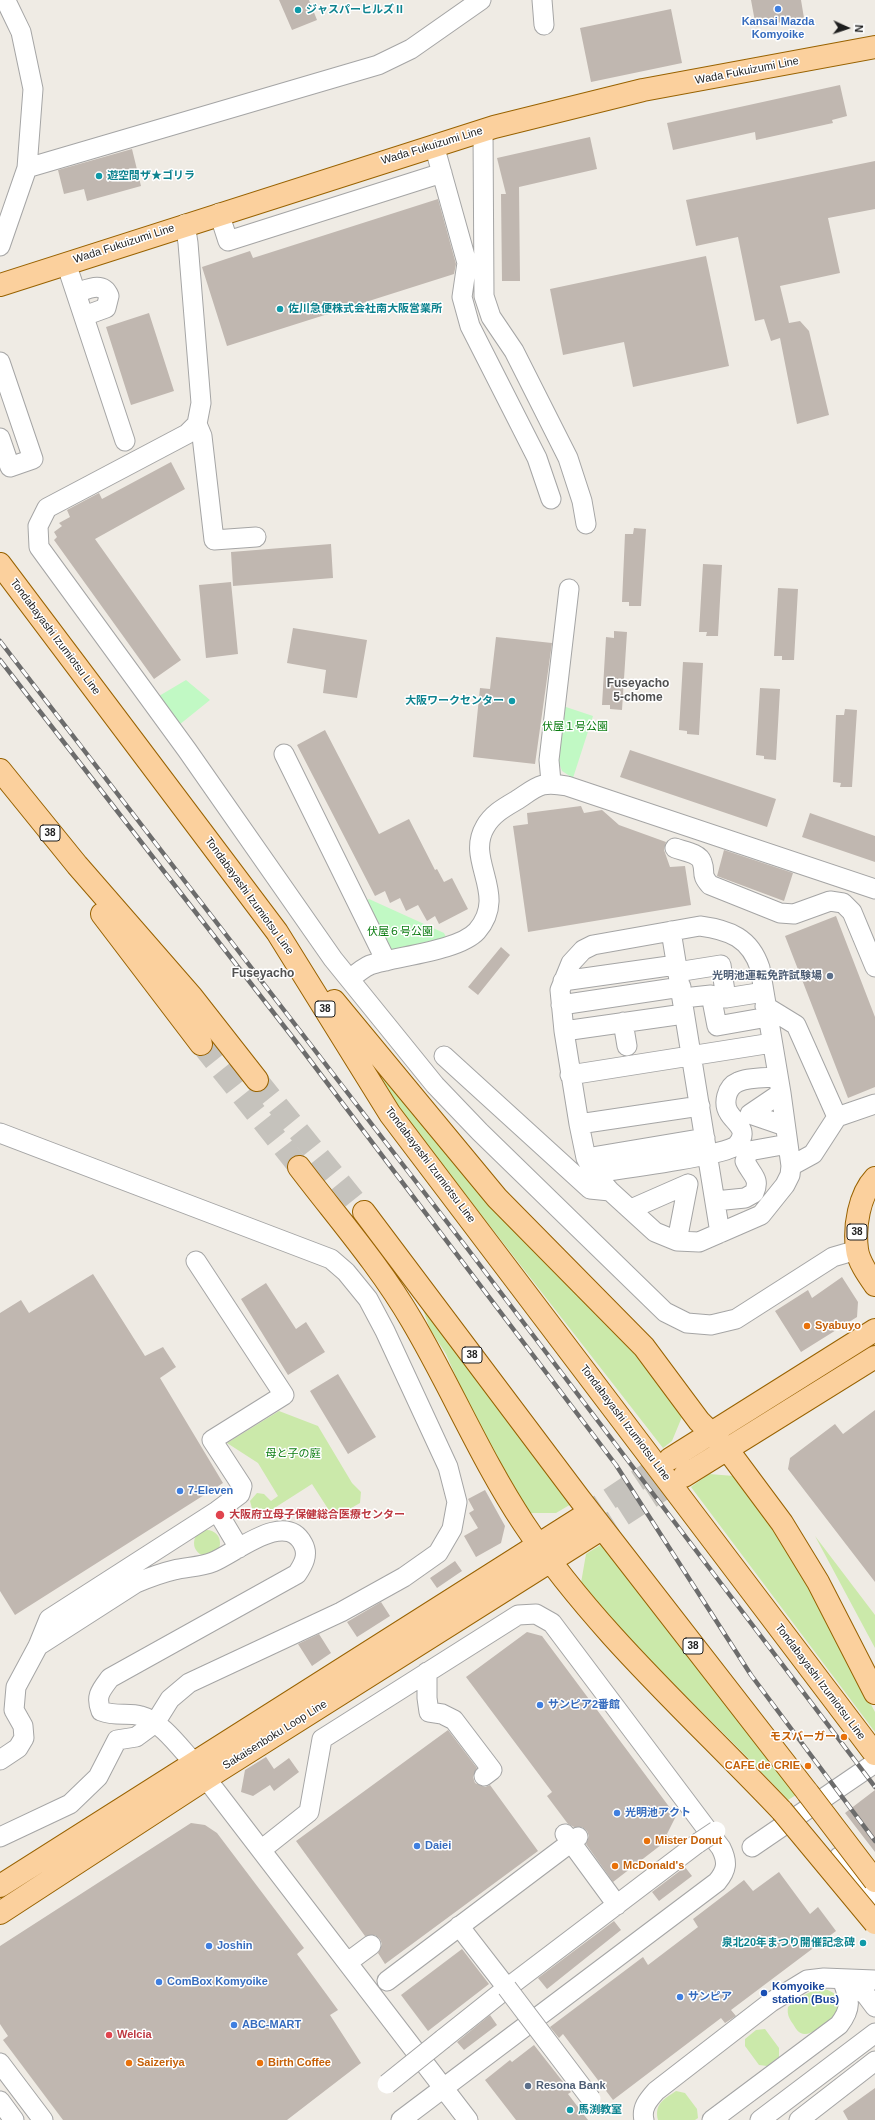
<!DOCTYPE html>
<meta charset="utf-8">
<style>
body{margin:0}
#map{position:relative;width:875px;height:2120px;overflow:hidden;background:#efebe4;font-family:Helvetica,sans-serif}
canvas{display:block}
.north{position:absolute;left:827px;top:8px;width:40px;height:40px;-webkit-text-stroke:3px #fff;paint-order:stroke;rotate:93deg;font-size:11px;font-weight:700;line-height:16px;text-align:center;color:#1e1e1e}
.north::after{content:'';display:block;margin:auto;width:14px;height:18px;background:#1e1e1e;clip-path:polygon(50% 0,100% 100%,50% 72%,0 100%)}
</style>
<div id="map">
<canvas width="875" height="2120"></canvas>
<div class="north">N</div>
</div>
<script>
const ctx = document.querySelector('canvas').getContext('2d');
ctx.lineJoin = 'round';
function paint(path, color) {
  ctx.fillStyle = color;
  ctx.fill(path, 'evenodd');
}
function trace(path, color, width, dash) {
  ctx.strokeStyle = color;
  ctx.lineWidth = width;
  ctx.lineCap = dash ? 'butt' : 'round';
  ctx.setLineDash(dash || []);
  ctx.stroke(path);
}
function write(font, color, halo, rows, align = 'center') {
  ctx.font = font + ' Helvetica,"Noto Sans JP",sans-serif';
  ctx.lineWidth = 3;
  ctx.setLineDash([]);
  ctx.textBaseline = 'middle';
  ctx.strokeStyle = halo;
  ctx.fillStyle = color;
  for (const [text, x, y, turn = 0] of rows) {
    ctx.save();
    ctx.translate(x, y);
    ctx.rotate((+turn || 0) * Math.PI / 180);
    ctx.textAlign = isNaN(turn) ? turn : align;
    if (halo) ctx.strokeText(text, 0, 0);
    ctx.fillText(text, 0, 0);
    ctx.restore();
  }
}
paint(new Path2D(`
 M384,1066L646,1357L684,1412L672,1441L663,1448L416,1131L377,1078Z
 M425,1302L573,1503L556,1513H529L475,1420L446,1354L430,1329L422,1307Z
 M279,1411L318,1426L352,1483L361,1492L360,1503L334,1518L312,1484L265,1514H258L253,1512L250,1501L257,1493L264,1494L271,1501L278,1496L258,1463L227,1443Z
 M709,1474L734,1476L774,1529L809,1588L875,1712V1732L691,1487Z
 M194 1543a13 13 0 1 1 26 0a13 13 0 1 1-26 0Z
 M815,1536L875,1615V1648Z
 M602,1544L796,1795L788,1800C720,1726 645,1661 581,1583L586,1554Z
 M825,1989C862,2001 816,2036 804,2034C798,2033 796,2029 793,2024C789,2018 787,2015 788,2007C800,1997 809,1990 825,1989Z
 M765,2029L779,2048V2057L767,2066L759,2065L745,2046V2039L756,2030Z
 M676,2091L685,2093L697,2109L698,2118L695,2120H658C654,2104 664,2099 676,2091Z`), '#cbe9aa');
paint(new Path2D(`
 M186,680L210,700L179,725L159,696Z
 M563,706L593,716L573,778L562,771L559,763Z
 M369,899L444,933L447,939L395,951L387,946L364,902Z`), '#c1f9c4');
paint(new Path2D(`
 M279,0H309L317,20L292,30Z
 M751,0H801L804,18L756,27Z
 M671,9L682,63L591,82L580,28Z
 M840,85L847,116L832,120L833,123L756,140L755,132L673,150L667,123Z
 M590,137L597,169L519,187L520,281H502L501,194H506L497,158Z
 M132,149L141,186L87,201L84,189L64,194L58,170Z
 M875,161V209L828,218L840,273L780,286L789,323L800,321L809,331L829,415L797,424L780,338L771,341L764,319L755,321L738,237L696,246L686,200Z
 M438,199L456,264L454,274L227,346L202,267L250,251L253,258Z
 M706,256L729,366L633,387L624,342L563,355L550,289Z
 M149,313L174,391L131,405L106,327Z
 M171,462L185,489L95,539L181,660L154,679L54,540L57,537L54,532L62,526L59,523L70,517L67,510L99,493L102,499Z
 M634,528L646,529L641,606H629V602H622L625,534H633Z
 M331,544L333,578L233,586L231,552Z
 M703,564L722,565L718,636H706L707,632H699Z
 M231,582L238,654L206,658L199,585Z
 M778,588L798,589L794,660H782V656H774Z
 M293,628L367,640L357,698L323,693L326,670L287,663Z
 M614,631L627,632L622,710L610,709V705H602L606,637L614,638Z
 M496,637L552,643L535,764L473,757L480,688L490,689Z
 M683,662L703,663L699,735L687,734V731L679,730Z
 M760,688L780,689L776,760L764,759V756L756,755Z
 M845,709L857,710L852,787H840L841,783L833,782L836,715H844Z
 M325,730L379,834L409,819L435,870L437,869L444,882L452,878L468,909L439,924L435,916L427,921L418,905L406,911L400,898L390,903L385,891L375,896L297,745Z
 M630,750L776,799L767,827L620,777Z
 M581,806L584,813L602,810L619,825L666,842L664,850L670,867L685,866L691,905L528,932L513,826L528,824L527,813Z
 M810,813L875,836V862L802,837Z
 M724,850L793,873L784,901L717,876Z
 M836,916L875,1017V1087L848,1098L785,936Z
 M501,947L510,955L478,995L468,987Z
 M93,1274L145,1356L163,1347L176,1367L160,1378L223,1483L15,1615L0,1591V1313L21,1300L29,1313Z
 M842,1277L858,1302L857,1317L801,1352L775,1311L808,1290L812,1298Z
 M266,1283L296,1329L306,1322L325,1352L288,1375L241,1299Z
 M338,1374L376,1437L348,1454L310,1391Z
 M875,1410V1582L788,1469L790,1458L835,1424L843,1434Z
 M485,1490L505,1526L501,1543L476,1557L464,1536L478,1528L469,1513L474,1510L468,1499Z
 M455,1561L462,1571L437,1588L430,1578Z
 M381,1602L390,1616L357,1637L347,1622Z
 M527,1632L542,1636L676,1816L667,1834L670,1838L613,1882L586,1844L589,1836L587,1831L582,1827H574L568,1824L547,1796L552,1792L466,1677Z
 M319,1634L331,1653L312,1666L298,1644Z
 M448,1730L477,1768L473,1777L475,1783L485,1787L490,1785L538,1851L385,1964L378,1953L382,1944L380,1939L375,1935L365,1936L296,1841Z
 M266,1757L274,1769L289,1758L299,1772L274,1791L270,1785L253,1796L241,1792L245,1770Z
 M875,1790V1852L845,1813Z
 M191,1823L205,1825L217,1833L304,1948L297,1954L338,2010L330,2015L361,2063L287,2120H63L3,2040L8,2036L0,2024V1946Z
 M685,1867L692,1876L659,1901L652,1892Z
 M779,1872L810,1914L818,1907L836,1931L731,2010L736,2016L725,2023L721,2018L613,2100L563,2034L559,2038L550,2027L643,1957L648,1965L698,1927L693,1919L744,1880L753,1891Z
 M614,1921L621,1930L547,1989L538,1978Z
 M462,1949L489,1984L428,2031L401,1995Z
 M490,2015L497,2025L464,2050L457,2042Z
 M534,2045L571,2092L568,2094L588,2120H516L485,2080L510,2060L512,2062Z
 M875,2088V2120H848L843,2111Z`), '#c0b7b0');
trace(new Path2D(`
 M201,1044L299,1167
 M257,1080L364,1212
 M582,1517L670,1459
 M595,1533L684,1476`), '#c5c2bc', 22, [22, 11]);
const minor = new Path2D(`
 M542,0L544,25
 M483,130L484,296L491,317L514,351L568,458L582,501L586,524
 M434,145L467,263L462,297L470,326L537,458L551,499
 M27,168L378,65L411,49L481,0
 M219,213L228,241L442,173
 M185,224L188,243L201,403L197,424L187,434L47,508L38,526L39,547L187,750L333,959L435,1085L480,1132L665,1312L687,1323L711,1325L736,1319L833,1257L857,1250
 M0,246L27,168L33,89L21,32L7,3
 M66,263L125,441
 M76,293C88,289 103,281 109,296L106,308L84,316
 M0,362L33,459L10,467L0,438
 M197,424L202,436L214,540L256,537
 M284,754L386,961
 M551,782L549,760L569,589
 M675,848C683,851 699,853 702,862C706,873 700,874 710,885L780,913L794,914L830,901L843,903L852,912L875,967
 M700,926C730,930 750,938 760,968L781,1093L791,1166L790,1175L785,1185L761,1215L699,1242L677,1241L655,1232L610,1191L594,1173L586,1158L579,1124L564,1031L560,990L571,963L583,950L593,945Z
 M671,931L720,1233
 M677,972L721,965L726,998L764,992
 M350,979C356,974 363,968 370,965C397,956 459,951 477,931C509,894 465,861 485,827C492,814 505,807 517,800C538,786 541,781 567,786L875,889
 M563,981L676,965
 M683,998L711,995L717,1026L768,1017
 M561,1005L681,987
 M765,1006L796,1025L837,1117
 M623,1022L627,1046
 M564,1031L684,1014
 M444,1056L590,1189L610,1191
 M570,1075L772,1043
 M750,1114L785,1126
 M750,1114L781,1093
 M579,1124L700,1106
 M0,1133L331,1259L346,1272L368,1299L385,1331L448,1467L457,1502L452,1529L438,1553L404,1577L341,1612L189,1683L170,1699L155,1723L136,1737L117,1740L98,1777L70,1804L0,1837
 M586,1158L705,1138
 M791,1166L813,1154L837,1117L875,1104
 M594,1173C615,1170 729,1155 737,1145C750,1130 735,1123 729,1113C723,1104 726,1087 738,1082C748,1077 766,1078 777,1077
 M715,1201L745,1198L754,1193C761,1178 751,1175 745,1161L749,1151L788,1144
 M631,1209L688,1184
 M677,1241L688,1184
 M196,1261L284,1395L212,1440L242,1486L240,1494L217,1511
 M38,1646L136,1583C148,1578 161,1573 174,1570C186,1567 201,1567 213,1562C237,1552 285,1510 303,1544C309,1555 303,1565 297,1574L110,1678C101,1690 95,1696 101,1711C117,1717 128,1712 141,1716C161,1721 181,1749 195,1764L468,2120
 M427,1672V1698L429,1712L442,1714L454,1720L492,1770L484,1776
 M0,1760L18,1748L24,1738L23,1726L14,1710L16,1687L38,1646L49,1619L217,1511L239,1548
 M565,1834L617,1905
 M752,1847L875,1763
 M261,1850L309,1812L322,1739L518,1615L536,1614L552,1623L721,1848C728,1862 727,1870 717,1882L401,2120
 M839,1857L875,1901
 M459,1926L507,1988
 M348,1962L371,1945
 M843,1979L866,1995L875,2007
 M387,1981L578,1837
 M443,2039L507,1988L698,1843
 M0,2063L43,2120
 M0,2101L14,2120
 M644,2120C641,2108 648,2100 656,2091L771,2002L807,1980L824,1978L875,1980
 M712,2120L839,2025C853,2007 849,1999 842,1979
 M760,2120L875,2033
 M799,2120L875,2061`);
const major = new Path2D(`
 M0,285L494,127L643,90L875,47
 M0,564L277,932L390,1114L875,1754
 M0,770L77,865L192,997L257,1080
 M102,914L201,1044
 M334,1001L497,1198L644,1347L699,1421L727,1449L782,1523L818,1582L875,1693
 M299,1167C337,1217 380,1266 412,1321C451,1387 481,1459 524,1524C596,1632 693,1717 782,1811
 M875,1178C859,1195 854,1227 857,1249C858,1261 868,1275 875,1285
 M364,1212L579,1498L808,1793
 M670,1459L875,1330
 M684,1476L875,1357
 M0,1886L582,1517
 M0,1913L207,1778L595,1533`);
trace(minor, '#a5a5a5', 21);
trace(major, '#986200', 24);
trace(minor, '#fff', 19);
trace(major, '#fbd09d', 22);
const rail = new Path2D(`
 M0,641L467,1248L875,1787
 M0,660L297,1043L616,1465L751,1675L875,1841`);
trace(rail, '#6c6c6c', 4.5);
trace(rail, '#fff', 3, [9]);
const minorBridge = new Path2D(`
 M698,1843L716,1831
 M507,1988L591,2099
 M387,2084L443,2039`);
const majorBridge = new Path2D(`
 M808,1793L875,1881
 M782,1811L875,1923`);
trace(minorBridge, '#a5a5a5', 21, []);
trace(majorBridge, '#986200', 24, []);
trace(minorBridge, '#fff', 19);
trace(majorBridge, '#fbd09d', 22);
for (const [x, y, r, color] of [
 [778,9,4,"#3f7fe0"],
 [298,10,4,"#0f9aa8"],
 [99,176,4,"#0f9aa8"],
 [280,309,4,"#0f9aa8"],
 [512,701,4,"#0f9aa8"],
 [830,976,4,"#5c6f8a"],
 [807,1326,4,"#e8710a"],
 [180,1491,4,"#3f7fe0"],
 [220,1515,5,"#e0444e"],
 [540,1705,4,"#3f7fe0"],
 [844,1737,4,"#e8710a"],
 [808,1766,4,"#e8710a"],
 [617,1813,4,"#3f7fe0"],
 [647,1841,4,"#e8710a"],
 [417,1846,4,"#3f7fe0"],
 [615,1866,4,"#e8710a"],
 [863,1943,4,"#0f9aa8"],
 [209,1946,4,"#3f7fe0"],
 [159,1982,4,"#3f7fe0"],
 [764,1993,4,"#1a4fb4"],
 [680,1997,4,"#3f7fe0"],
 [234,2025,4,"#3f7fe0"],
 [109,2035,4,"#e0444e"],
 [129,2063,4,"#e8710a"],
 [260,2063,4,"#e8710a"],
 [528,2086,4,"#5c6f8a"],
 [570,2110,4,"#0f9aa8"]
]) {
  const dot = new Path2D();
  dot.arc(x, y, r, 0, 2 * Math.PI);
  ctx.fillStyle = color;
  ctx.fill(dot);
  trace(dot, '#fff', 1.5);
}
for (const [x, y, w] of [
 [50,833,20],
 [325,1009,20],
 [857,1232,20],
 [472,1355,20],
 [693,1646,20]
]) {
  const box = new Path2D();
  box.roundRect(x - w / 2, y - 8, w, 16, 3);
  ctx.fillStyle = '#fff';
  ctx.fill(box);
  trace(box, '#1e1e1e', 1);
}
write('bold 10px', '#1e1e1e', null, [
 ["38",50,833],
 ["38",325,1009],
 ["38",857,1232],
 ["38",472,1355],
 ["38",693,1646]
]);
write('bold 11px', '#0d838f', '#fff', [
 ["ジャスパーヒルズⅡ",306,10],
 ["遊空間ザ★ゴリラ",107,176],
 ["佐川急便株式会社南大阪営業所",288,309],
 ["大阪ワークセンター",504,701,"right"],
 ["泉北20年まつり開催記念碑",855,1943,"right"],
 ["馬渕教室",578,2110]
], 'left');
write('bold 11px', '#366cbe', '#fff', [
 ["Kansai Mazda",778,22,"center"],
 ["Komyoike",778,35,"center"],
 ["7-Eleven",188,1491],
 ["サンピア2番館",548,1705],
 ["光明池アクト",625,1813],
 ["Daiei",425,1846],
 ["Joshin",217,1946],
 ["ComBox Komyoike",167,1982],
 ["サンピア",688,1997],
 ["ABC-MART",242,2025]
], 'left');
write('11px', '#1e1e1e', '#fff', [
 ["Wada Fukuizumi Line",747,71,-11],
 ["Wada Fukuizumi Line",432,146,-17],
 ["Wada Fukuizumi Line",124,244,-18],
 ["Tondabayashi Izumiotsu Line",55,637,53],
 ["Tondabayashi Izumiotsu Line",249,896,54],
 ["Tondabayashi Izumiotsu Line",430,1165,53],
 ["Tondabayashi Izumiotsu Line",625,1423,53],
 ["Tondabayashi Izumiotsu Line",820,1682,53],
 ["Sakaisenboku Loop Line",275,1735,-32]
]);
write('11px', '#0c7d12', '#fff', [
 ["伏屋１号公園",575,727],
 ["伏屋６号公園",400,932],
 ["母と子の庭",293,1454]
]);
write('bold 11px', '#4e5e75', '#fff', [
 ["光明池運転免許試験場",822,976],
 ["Resona Bank",536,2086,"left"]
], 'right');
write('bold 11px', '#c56008', '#fff', [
 ["Syabuyo",815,1326],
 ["モスバーガー",836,1737,"right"],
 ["CAFE de CRIE",800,1766,"right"],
 ["Mister Donut",655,1841],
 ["McDonald's",623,1866],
 ["Saizeriya",137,2063],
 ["Birth Coffee",268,2063]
], 'left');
write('bold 11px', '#be3a42', '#fff', [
 ["大阪府立母子保健総合医療センター",229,1515],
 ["Welcia",117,2035]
], 'left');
write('bold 11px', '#164399', '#fff', [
 ["Komyoike",772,1987],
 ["station (Bus)",772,2000]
], 'left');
write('bold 12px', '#515151', '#fff', [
 ["Fuseyacho",638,684],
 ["5-chome",638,698],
 ["Fuseyacho",263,974]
]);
</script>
